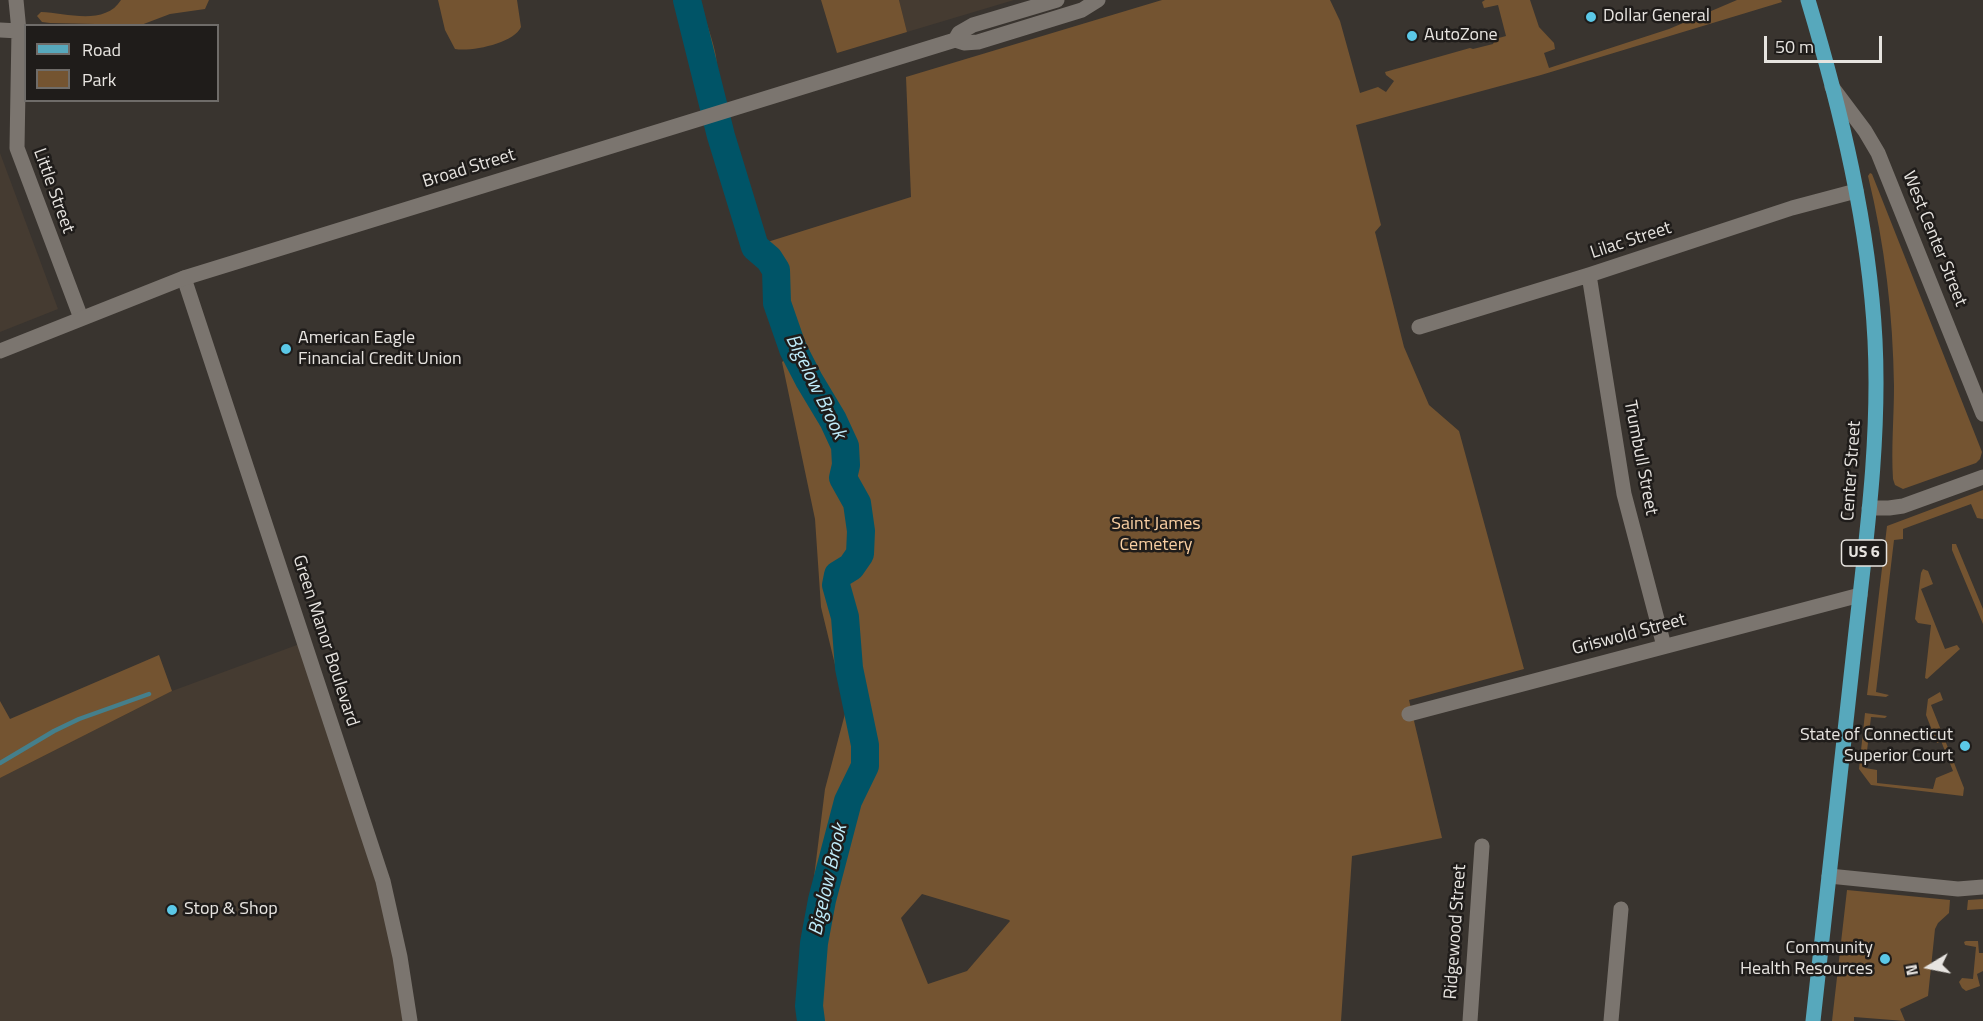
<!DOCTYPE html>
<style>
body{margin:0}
#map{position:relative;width:1983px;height:1021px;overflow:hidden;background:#39342f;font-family:"Titillium Web",sans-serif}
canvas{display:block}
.legend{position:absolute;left:24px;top:24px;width:195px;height:78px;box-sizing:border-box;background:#1f1c1a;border:2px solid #6f6c69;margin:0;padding:8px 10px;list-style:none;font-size:18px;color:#e7e4e0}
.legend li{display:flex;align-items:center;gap:12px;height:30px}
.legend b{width:30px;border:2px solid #6f6c69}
.north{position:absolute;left:1899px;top:937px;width:60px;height:60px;-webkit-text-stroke:4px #1f1c1a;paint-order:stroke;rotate:260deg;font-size:16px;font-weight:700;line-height:24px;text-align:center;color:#e7e4e0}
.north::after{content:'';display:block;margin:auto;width:21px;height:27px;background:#e7e4e0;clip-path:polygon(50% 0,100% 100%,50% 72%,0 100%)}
.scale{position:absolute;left:1764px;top:36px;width:118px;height:27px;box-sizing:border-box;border:3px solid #e7e4e0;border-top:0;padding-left:8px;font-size:18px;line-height:21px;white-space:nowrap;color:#e7e4e0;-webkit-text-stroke:4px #1f1c1a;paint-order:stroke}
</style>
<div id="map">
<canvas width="1983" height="1021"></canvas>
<ul class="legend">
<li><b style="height:8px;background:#57a8bc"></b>Road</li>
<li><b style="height:16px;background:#745431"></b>Park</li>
</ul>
<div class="north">N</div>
<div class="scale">50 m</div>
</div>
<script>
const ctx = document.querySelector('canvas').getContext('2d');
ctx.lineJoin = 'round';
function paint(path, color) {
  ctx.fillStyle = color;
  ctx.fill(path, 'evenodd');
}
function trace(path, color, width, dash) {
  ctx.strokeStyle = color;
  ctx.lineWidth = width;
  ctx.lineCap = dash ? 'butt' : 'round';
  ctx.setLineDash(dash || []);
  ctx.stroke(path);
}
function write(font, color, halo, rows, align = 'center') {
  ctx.font = font + ' "Titillium Web",sans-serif';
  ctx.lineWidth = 5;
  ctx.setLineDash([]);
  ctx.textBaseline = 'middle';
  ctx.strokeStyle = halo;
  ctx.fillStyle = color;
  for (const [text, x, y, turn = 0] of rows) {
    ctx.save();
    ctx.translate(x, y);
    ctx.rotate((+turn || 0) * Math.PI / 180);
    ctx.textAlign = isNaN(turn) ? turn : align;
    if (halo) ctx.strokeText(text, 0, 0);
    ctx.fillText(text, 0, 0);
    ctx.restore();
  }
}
paint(new Path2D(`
 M899,0H1014L907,32Z
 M0,153L58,309L0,332Z
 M305,642L383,881L410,1021H0V778L172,691Z`), '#453b31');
paint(new Path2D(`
 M121,0H209L205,9L170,14L141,25L50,23L42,22L37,16L41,12C66,13 105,26 121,0Z
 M438,0H517L521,27C514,43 472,52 455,49L445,30Z
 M674,0H699C702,11 720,57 716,66C714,70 705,75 701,78L694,77L691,72L689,58Z
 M821,0H899L907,32L837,53Z
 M1162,0H1330L1340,21L1360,93L1378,87L1386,92L1394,81L1386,75L1385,72L1470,48L1473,49L1493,44L1495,39L1506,36L1498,5L1484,8L1482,2L1485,0H1530L1539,27L1554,43L1555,49L1544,53L1549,68L1669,29L1737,0H1781L1782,2L1541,75L1356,125L1381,225L1375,232L1404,347L1429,405L1459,431L1524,669L1409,700L1442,838L1352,856L1341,1021H798L797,1013L825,789L846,710L821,607L815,519L782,362L794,354L761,244L911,197L906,77ZM922,894L1009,920L1010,921L967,971L928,984L901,918Z
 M1870,173L1872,174L1982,452L1980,459L1976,463L1903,489L1895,485L1893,479C1891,448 1894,417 1894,386C1893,315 1885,245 1868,176Z
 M1983,490V519L1977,518L1971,504L1903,529V539L1894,540L1876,692L1889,695L1886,697L1867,695L1887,526Z
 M1952,544H1956L1983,609V624L1952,550Z
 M1923,569L1928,571L1933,584L1921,589L1945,649L1957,645L1960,649L1927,679L1925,678L1931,625L1918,623L1915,619L1921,573Z
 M159,655L172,691L0,778V701L10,719Z
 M1940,692L1943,700L1931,705L1964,788L1963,796L1871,785L1859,769L1865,713L1887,716L1885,718L1871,717L1865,768L1877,770V783L1933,789L1936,778L1953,771L1941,741L1937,743L1926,715L1928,699Z
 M1847,890L1950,900L1949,913L1938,923L1935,929L1928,996L1900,1009L1905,1021L1854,1017V1021H1832Z
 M1983,899V909L1967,910L1968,900Z
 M1966,941H1978L1979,953H1983V971L1977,974L1980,986L1966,991L1962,988L1959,982L1962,978L1973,979L1976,947L1965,945L1964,942Z`), '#745431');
trace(new Path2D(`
 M0,763L54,731L79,719L149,694`), '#457f8b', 4.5);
trace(new Path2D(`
 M687,0L721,136L755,247L769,259L776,270L777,303L793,349L809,380L833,420L845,446L846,465L843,478L857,503L861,531L860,554L851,567L838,575L836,585L845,617L849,668L865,745V766L848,801L822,900L814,943L809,1006L811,1021`), '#005467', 28);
trace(new Path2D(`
 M16,0L19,31L17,148L81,318
 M0,30L19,31
 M1589,275L1624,494L1664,646
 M184,278L383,881L400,957L410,1021
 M1419,327L1589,275L1792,208L1856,191
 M1869,508H1889L1903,506L1983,477
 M1409,714L1860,595
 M1829,876L1958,889L1983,887
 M1470,1021L1482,846
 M1611,1021L1621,909`), '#7b756f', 15);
trace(new Path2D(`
 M955,40L959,33L973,25L1057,0
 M1832,87L1865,131L1878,153L1983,414
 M0,351L184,278L955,40L964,43L978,42L1082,10L1098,0`), '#7b756f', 15);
trace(new Path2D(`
 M1808,0C1841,110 1869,225 1875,340C1880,441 1866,540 1855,640C1841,767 1827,894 1813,1021`), '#57a8bc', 15);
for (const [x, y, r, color] of [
 [1591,17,6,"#5bc8e7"],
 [1412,36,6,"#5bc8e7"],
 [286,349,6,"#5bc8e7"],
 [1965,746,6,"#5bc8e7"],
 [172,910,6,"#5bc8e7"],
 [1885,959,6,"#5bc8e7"]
]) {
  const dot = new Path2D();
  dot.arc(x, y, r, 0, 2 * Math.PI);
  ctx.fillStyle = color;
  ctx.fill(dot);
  trace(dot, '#1f1c1a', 2);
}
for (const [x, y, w] of [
 [1864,553,45]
]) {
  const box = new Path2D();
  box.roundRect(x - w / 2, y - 13, w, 26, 4.5);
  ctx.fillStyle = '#1f1c1a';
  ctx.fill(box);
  trace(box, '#e7e4e0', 1.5);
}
write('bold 16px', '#e7e4e0', null, [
 ["US 6",1864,553]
]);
write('18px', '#e7e4e0', '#1f1c1a', [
 ["Dollar General",1603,17],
 ["AutoZone",1424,36],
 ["American Eagle",298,339],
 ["Financial Credit Union",298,360],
 ["State of Connecticut",1953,736,"right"],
 ["Superior Court",1953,757,"right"],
 ["Stop & Shop",184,910],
 ["Community",1873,949,"right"],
 ["Health Resources",1873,970,"right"]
], 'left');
write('18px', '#e7e4e0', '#1f1c1a', [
 ["Broad Street",469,169,-17],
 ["Little Street",53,191,70],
 ["West Center Street",1934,239,68],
 ["Lilac Street",1631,241,-18],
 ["Trumbull Street",1640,458,79],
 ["Center Street",1852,471,-86],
 ["Griswold Street",1629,635,-15],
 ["Green Manor Boulevard",325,641,72],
 ["Ridgewood Street",1456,932,-86]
]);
write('18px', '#fad0a3', '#1f1c1a', [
 ["Saint James",1156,525],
 ["Cemetery",1156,546]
]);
write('italic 20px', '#beebf9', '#1f1c1a', [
 ["Bigelow Brook",815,387,64],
 ["Bigelow Brook",829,880,-77]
]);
</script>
